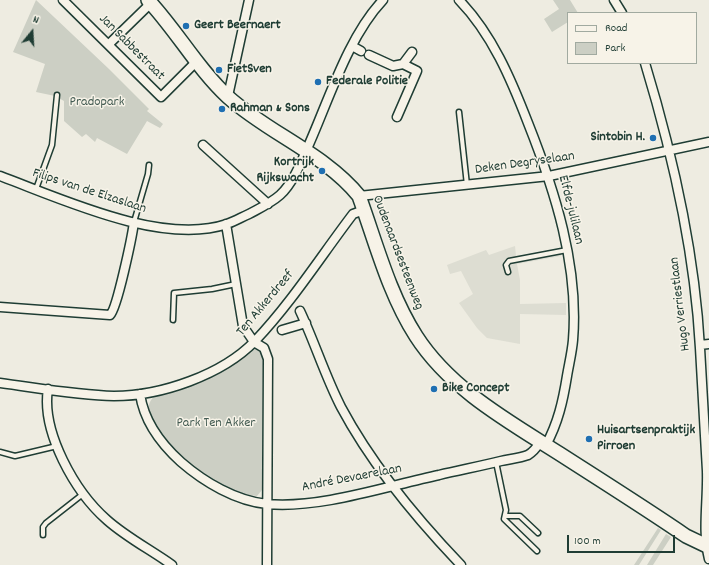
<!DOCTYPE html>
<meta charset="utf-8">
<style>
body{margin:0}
#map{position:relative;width:709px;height:565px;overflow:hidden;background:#eeece1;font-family:Dekko,sans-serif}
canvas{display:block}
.legend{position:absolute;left:567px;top:12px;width:130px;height:52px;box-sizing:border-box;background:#f7f3e8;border:1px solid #a1aaa0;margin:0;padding:5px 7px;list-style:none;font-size:12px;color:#1f3d34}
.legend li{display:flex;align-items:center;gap:8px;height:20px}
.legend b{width:20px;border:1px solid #a1aaa0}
.north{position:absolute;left:12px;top:12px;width:40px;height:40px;-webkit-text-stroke:3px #f7f3e8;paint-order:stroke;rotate:18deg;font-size:11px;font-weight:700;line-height:16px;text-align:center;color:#1f3d34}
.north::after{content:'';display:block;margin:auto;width:14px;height:18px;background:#1f3d34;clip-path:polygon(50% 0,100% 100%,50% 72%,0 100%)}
.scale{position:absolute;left:567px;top:535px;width:108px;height:18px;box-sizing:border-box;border:2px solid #1f3d34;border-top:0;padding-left:5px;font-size:12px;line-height:14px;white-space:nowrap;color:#1f3d34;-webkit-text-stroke:3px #f7f3e8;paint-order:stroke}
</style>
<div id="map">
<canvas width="709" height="565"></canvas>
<ul class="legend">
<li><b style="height:5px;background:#f7f3e8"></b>Road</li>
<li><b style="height:11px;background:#cccfc4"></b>Park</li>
</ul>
<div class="north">N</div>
<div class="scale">100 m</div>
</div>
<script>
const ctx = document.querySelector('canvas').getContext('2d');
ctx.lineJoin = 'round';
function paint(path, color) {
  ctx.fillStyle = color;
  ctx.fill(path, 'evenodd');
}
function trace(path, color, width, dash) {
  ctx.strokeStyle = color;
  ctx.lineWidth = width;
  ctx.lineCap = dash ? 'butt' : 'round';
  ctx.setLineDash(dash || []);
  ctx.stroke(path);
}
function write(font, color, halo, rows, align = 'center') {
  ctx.font = font + ' Dekko,sans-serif';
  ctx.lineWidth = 3;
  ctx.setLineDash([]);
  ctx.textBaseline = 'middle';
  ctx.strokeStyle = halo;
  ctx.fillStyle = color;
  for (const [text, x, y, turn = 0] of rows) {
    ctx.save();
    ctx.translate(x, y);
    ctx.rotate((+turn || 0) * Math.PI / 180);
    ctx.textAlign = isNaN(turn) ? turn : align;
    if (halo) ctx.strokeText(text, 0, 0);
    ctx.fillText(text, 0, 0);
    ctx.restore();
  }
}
paint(new Path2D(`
 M515,246L516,256L560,249L561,256L517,264L520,280V304L566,303V315L520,314V344L487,338L477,328L459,303L473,294L461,271L450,274L447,265L486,250L489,255Z`), '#ddddd2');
paint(new Path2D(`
 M36,0L109,69L149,109L147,111L163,124L160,128L147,121L127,154L97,138L95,142L86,134L82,137L64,121V101L55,96L36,92L45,64L13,52Z
 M553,0H570L578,13H568V22L552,32L544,19L559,9Z
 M257,348L261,351L263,357L262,490L257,496C242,495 226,488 213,481C194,471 150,431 149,409C148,404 151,399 155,396C191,391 222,369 251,349Z
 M658,528L661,530L639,565H634Z
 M666,534L671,537L653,565H647Z`), '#cccfc4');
const service = new Path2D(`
 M459,112L467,185
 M36,189L52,145L57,95
 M134,222L148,174L149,165
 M508,272L506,265L509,261L567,250
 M173,320L174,293L212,289L236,284
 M0,452L15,456L57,446
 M496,462L506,510L504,519L537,551
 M505,516H520L538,533
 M43,535V527L46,523L83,494`);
const minor = new Path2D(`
 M63,0L161,97L197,61
 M459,0C492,34 511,79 528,123C555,191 579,266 573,340C572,352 569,364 567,376C563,401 558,423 546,445
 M614,0L622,13
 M109,44L151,3
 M352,46L361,51
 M369,55L393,66L403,64L417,71L397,117
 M645,63C672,152 695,255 700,348C702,389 705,430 707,471C708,501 702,530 709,559
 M403,64L412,52
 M228,96L249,0
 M203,145L268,204
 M0,176C62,199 162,246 227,224C235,221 242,217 249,214C260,208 271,203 280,195C292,184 300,165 306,151C328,103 347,38 383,0
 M359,196L549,176L709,142
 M226,224L243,326L254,342L264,348L268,359L267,565
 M0,307L110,315C117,309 132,237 134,222
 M300,311C315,343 325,376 341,407C372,465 415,517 461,565
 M282,330L306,323
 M700,345L709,344
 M0,383C38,388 76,395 114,396C161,396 222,375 255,341C292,302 321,256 353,214L364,210
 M48,389C41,432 75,492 107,520C126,537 151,550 172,565
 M140,394C144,421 161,444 181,462C204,482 236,501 267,504C320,509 387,486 439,475C460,470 481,466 501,461C510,459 520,458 528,455C533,452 537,447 540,442`);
const primary = new Path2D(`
 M148,0C177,31 197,68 228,97C268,133 325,154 359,196C376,243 389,294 416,336C450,389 508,421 560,454C602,481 645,508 686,536L709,547`);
trace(service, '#1f3d34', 7);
trace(minor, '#1f3d34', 11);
trace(primary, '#1f3d34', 16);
trace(service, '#f7f3e8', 4);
trace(minor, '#f7f3e8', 8);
trace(primary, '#f7f3e8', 13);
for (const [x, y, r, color] of [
 [186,26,4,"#1f6fb2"],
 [219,70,4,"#1f6fb2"],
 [318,82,4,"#1f6fb2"],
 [222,109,4,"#1f6fb2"],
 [653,138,4,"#1f6fb2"],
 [322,171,4,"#1f6fb2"],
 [434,389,4,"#1f6fb2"],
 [589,439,4,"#1f6fb2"]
]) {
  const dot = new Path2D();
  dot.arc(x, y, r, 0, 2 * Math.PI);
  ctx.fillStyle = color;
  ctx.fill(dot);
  trace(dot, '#f7f3e8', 1.5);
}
write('bold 14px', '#1f3d34', '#f7f3e8', [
 ["Geert Beernaert",194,26],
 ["FietSven",227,70],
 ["Federale Politie",326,82],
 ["Rahman & Sons",230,109],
 ["Sintobin H.",645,138,"right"],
 ["Kortrijk",314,163,"right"],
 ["Rijkswacht",314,179,"right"],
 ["Bike Concept",442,389],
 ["Huisartsenpraktijk",597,431],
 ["Pirroen",597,447]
], 'left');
write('14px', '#1f3d34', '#f7f3e8', [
 ["Jan Sabbestraat",131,48,45],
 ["Deken Degryselaan",525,164,-8],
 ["Filips van de Elzaslaan",89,192,18],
 ["Elfde-julilaan",570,210,76],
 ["Oudenaardsesteenweg",397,253,69],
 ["Ten Akkerdreef",266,304,-50],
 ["Hugo Verriestlaan",681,304,-97],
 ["André Devaerelaan",352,479,-11]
]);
write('14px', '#425a51', '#f7f3e8', [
 ["Pradopark",97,103],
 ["Park Ten Akker",216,424]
]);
</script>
